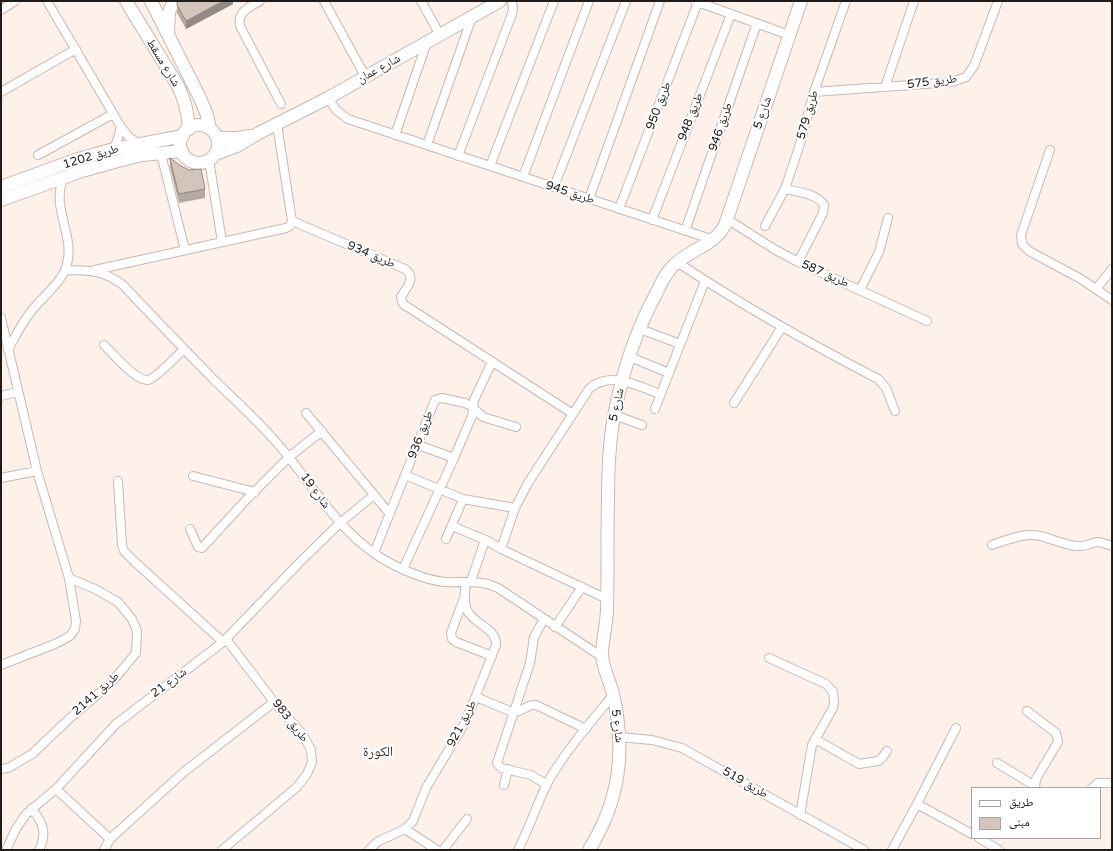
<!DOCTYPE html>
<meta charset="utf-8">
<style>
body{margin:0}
#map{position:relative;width:1113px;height:851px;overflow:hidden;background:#fdf1ea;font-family:"Varela Round","Noto Naskh Arabic",sans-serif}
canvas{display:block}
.frame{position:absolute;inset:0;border:2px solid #211c19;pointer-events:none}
.legend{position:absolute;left:971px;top:787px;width:130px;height:52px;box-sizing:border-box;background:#fff;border:1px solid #a6a4a3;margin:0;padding:5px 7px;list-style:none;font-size:12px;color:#211c19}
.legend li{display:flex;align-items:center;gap:8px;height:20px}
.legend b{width:20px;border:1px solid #a6a4a3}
</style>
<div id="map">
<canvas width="1113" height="851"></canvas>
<div class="frame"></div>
<ul class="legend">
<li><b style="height:5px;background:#fff"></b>طريق</li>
<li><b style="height:11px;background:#d3c4bc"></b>مبنى</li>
</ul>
</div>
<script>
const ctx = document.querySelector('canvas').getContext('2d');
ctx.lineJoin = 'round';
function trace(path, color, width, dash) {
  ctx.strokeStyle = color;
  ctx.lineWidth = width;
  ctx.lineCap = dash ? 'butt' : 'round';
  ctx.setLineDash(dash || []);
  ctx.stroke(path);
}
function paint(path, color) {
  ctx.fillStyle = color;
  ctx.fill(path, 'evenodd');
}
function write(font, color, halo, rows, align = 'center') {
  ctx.font = font + ' "Varela Round","Noto Naskh Arabic",sans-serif';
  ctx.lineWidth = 4;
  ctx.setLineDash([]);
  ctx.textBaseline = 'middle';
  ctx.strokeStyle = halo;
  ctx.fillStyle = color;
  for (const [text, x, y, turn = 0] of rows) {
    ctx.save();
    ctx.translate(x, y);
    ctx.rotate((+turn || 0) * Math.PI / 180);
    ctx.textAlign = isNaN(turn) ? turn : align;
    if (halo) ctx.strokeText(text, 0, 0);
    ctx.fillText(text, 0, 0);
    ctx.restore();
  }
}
const street = new Path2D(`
 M47,1L121,127L129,137L139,144
 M260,1C249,7 237,12 240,26L281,104
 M324,1L365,76
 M421,1L440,35
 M695,1L789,35
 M1,10L15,1
 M885,87L914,1
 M1,92L76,49
 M814,92L952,82L966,77L974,66L998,1
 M328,98L336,110L348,119L714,240
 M277,124L292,221
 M395,135L427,42
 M427,145L472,17
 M114,149L118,138L121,127
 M1050,150L1021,235L1022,244L1029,251L1081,279L1112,300
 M161,154L185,250
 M38,155L113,114
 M458,156L512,14L513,9L512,1
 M209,160L222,242
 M490,166L554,1
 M523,177L589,1
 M554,187L626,1
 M785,189C798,192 816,193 824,205L823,213L798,262
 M589,199L660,1
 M619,209L698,2
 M727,219L774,249L798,262L927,321
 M652,220L731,14
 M292,221L405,269C417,278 406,288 401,297L403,304L573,414
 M765,226L785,189L800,144L814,92L846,1
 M685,231L757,23
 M677,262C741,305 809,343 878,379L886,388L895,411
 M65,270C89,270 103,270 123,285C153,317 184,349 215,381C236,401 258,421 277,443C313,484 339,535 388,562C405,571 425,580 445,582C465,583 479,579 498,588L602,657
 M95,270L286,228L290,226L292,221
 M1096,289L1112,269
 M860,290L879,252L888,218
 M1,318L37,471L69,578L76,621L75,629L70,636L55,644L1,665
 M640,329L680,344
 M104,345C112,353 137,382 148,380C156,378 177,356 184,349
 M8,350C15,337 21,324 30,313C41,298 63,282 67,264C75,235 50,207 64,177
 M630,357L669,373
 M1,396L17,392
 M734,403L782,327
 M655,409L705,281
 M306,413L390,514
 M614,415L642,425
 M418,445L454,458
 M405,475L463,499L515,508
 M193,476L255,492
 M1,478L37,471
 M118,481L122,545L124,551L135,562L223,642
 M452,526L488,541L501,549L607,599
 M190,529L198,547L202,548L245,501L289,457L322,431
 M446,539L463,499
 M992,545C1007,540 1025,532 1040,536C1054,539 1066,546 1079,546C1086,547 1091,543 1097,542C1102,542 1108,545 1112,546
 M501,549L515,508L528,483L589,389C610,370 638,386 660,394
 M374,553L435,400L442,398L465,403L471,406L483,417L516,427
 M403,569L454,458L472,416L474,400L492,362
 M471,581L485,540
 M464,598L451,633L452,639L456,642L492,656
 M544,619L534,637L530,663L497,763L501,768L531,775L547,785
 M555,627L582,587
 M769,658L826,684L833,692L834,702L833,708L812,745L800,815
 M476,697L512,712C522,713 526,704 536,705L586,729
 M1027,711L1056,733L1058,742L1036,779L1035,788
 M619,737L652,740L682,748L864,850
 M815,739L859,764L878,761L882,758L887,751
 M997,763L1035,786
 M1,769L8,768L32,754L70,718L111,683L136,653L137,631L132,619L118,602L95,589L69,578
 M504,785L508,769
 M1092,788L1098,783H1112
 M56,789L110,839
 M917,804L972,834
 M31,809C44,822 47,834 39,850
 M405,829L437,850
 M979,838L999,850
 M6,850L16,829L26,814L56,789L116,724L223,642L301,561L340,523L374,495
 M104,850L110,839L185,771L274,702
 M222,850L297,787L307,774L312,762L311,750L303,735L274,702L226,639
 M369,850L377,842L405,829L413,821L426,788L466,721L496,645C497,628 473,624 467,610C463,601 465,591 466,582
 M443,850L467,819
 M518,850C530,827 537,803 549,780C567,749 591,722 613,695
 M892,850L917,804L956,728`);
const secondary = new Path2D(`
 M126,1L178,86C185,100 188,113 189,129
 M151,1L200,98L207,115L210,129
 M168,32L169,12L174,1
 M180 144a19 19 0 1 1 38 0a19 19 0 1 1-38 0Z
 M217,138H237L250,136
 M216,154L237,146L257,134L328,98L500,1
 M1,187L78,159L114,149L183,136
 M1,200L82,171L118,161L142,155L182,151
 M589,850C620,800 626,751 613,694C610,681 603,669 602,655C602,640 607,624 607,608C608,572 607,536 608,500C608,472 609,444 614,416C622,374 636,330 657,292C661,283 666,273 673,266C689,249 713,247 725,225L801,1`);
trace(street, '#c8b9b1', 10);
trace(secondary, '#c8b9b1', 14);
trace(street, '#fff', 8);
trace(secondary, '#fff', 12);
paint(new Path2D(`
 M233,1V4L186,29L177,13V5Z
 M170,158L205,189V198L179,203L170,167Z`), '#b5a9a2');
paint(new Path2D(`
 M223,1H233V4L186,29V21Z`), '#948984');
const building = new Path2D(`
 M178,1H223L186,21L177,5Z
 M170,158L181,166L189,170L201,169L205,189L179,194Z`);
paint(building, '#d3c4bc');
trace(building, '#948984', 1);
write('12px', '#211c19', '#fff', [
 ["شارع مسقط",163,63,59],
 ["شارع عمان",379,69,-29],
 ["طريق 575",932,82,-7],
 ["طريق 950",659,106,-69],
 ["شارع 5",763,113,-71],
 ["طريق 579",808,115,-74],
 ["طريق 948",691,117,-69],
 ["طريق 946",721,127,-71],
 ["طريق 1202",91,157,-17],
 ["طريق 945",570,193,18],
 ["طريق 934",371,255,23],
 ["طريق 587",825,274,24],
 ["شارع 5",617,405,-78],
 ["طريق 936",421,435,-69],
 ["شارع 19",315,491,53],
 ["شارع 21",169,683,-37],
 ["طريق 2141",96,694,-42],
 ["طريق 983",290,721,52],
 ["طريق 921",462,724,-63],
 ["شارع 5",617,726,83],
 ["طريق 519",745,783,30]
]);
write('14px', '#382d26', '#fff', [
 ["الكورة",378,752]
]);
</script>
